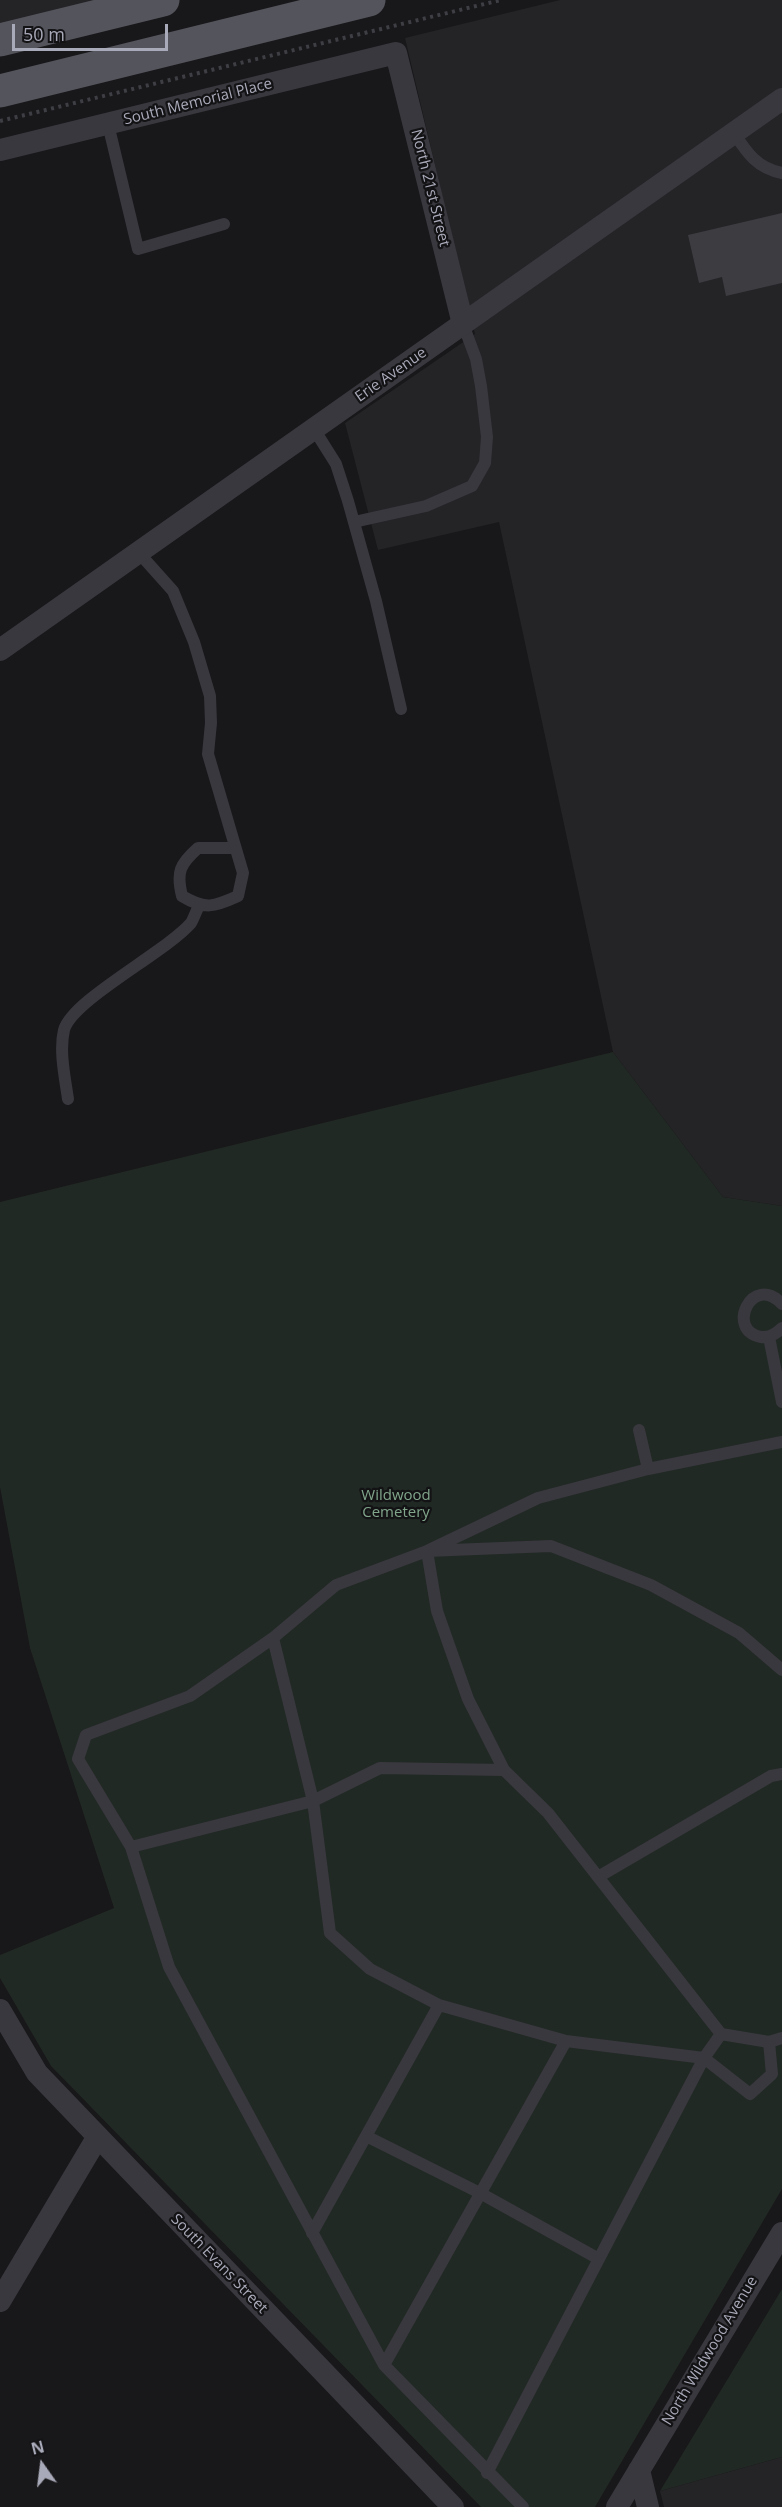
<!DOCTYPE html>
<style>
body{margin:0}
#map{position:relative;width:782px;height:2507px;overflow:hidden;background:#181719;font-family:"Open Sans",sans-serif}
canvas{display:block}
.north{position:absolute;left:12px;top:2435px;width:60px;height:60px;-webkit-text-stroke:4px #131214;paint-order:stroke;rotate:346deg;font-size:16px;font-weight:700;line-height:24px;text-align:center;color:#a9aab9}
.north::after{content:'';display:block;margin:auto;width:21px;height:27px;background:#a9aab9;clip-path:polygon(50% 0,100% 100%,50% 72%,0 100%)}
.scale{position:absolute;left:12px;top:24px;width:156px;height:27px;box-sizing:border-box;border:3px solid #a9aab9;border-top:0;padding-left:8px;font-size:18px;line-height:21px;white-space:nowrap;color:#a9aab9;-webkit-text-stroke:4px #131214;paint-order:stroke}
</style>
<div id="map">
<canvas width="782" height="2507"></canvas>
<div class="north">N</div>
<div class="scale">50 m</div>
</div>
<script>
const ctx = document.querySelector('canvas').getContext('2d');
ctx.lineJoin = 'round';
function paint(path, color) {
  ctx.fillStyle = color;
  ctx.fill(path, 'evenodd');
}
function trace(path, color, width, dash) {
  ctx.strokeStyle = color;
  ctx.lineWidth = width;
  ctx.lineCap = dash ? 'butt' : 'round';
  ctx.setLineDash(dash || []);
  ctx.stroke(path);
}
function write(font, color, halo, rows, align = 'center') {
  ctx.font = font + ' "Open Sans",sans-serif';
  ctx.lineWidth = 4.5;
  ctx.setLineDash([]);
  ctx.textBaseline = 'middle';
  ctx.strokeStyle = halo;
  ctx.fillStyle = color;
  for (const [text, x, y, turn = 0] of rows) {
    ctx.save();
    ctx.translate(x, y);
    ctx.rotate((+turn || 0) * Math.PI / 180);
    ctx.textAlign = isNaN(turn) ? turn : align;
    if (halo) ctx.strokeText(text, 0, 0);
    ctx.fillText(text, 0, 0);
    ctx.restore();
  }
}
paint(new Path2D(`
 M0,0H163L0,40Z
 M560,0H782V1206L723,1197L613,1052L499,522L378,550L345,423L475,334L405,38Z
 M782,2457V2507H664L660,2491Z`), '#242326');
paint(new Path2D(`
 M613,1052L723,1197L782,1206V2189L595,2507H481L51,2066L0,1978V1955L114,1908L30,1648L0,1487V1202Z
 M782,2289V2457L660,2491Z`), '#212924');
paint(new Path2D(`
 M782,213V283L726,296L722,277L699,283L688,235Z`), '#3d3c41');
trace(new Path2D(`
 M0,121L501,0`), '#3e3e45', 4, [3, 4.5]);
trace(new Path2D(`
 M108,124L138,249L224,224
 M734,133C747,153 757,168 782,173
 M314,429L336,464L348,501L376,601L401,709
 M354,522L426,506L472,486L485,463L487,437L481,386L476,359L463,324
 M139,553L173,591L194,642L210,696L211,723L208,754L243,873L238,896C214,907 205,910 182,896C176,872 180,864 198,848H234
 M68,1099C65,1078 59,1051 64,1030C72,1000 166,952 191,923C194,918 196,911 199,906
 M782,1304C752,1272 725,1331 761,1337C770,1338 776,1334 782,1328
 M769,1337L782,1402
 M639,1430L648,1469
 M273,1638L313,1801L330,1933L370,1969L439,2005L566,2041L704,2058L721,2034
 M504,1770L468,1699L437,1611L427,1551L551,1546L651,1585L739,1633L782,1670
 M131,1847L313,1801L380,1768L504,1770L548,1813L721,2034L769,2042L772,2074L750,2094L704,2058L487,2473
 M598,1877L771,1776L782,1774
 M769,2042L782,2038
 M366,2136L480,2193L599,2259
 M312,2233L439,2005
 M384,2365L566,2041
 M523,2507L384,2365L169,1967L131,1847L78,1759L86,1735L190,1696L273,1638L336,1585L427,1551L538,1498L648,1469L782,1442`), '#39383e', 12);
trace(new Path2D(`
 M0,150L396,53L463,324
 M0,650L782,99
 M0,2010L37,2073L453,2507
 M0,2301L97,2138
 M639,2470L648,2507
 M617,2507L782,2233`), '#39383e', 22);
trace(new Path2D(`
 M0,40L163,0
 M0,91L369,0`), '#54545d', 33);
write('15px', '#a9aab9', '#131214', [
 ["South Memorial Place",198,102,-14],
 ["North 21st Street",430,188,76],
 ["Erie Avenue",391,375,-35],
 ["South Evans Street",219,2264,46],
 ["North Wildwood Avenue",710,2351,-59]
]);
write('15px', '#80a58b', '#131214', [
 ["Wildwood",396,1496],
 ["Cemetery",396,1513]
]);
</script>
